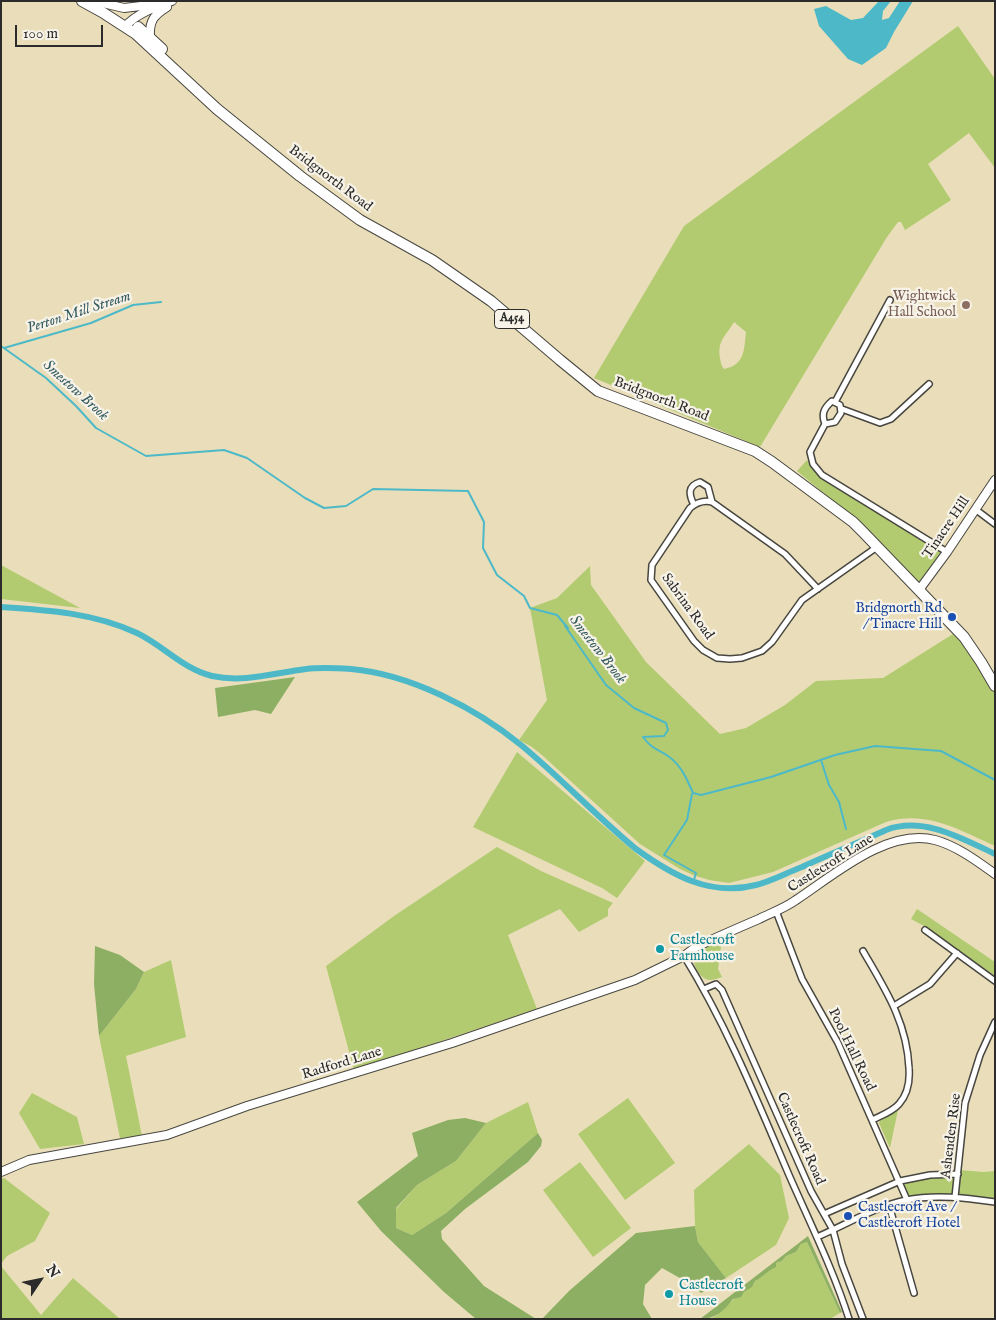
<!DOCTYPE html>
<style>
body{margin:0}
#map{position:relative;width:996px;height:1320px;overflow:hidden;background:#e9deb9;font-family:"IM FELL English",serif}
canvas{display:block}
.frame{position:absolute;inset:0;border:2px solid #2b2b2b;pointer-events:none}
.north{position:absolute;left:15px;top:1255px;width:50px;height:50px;-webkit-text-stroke:4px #f7f3e8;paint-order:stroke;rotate:56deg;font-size:14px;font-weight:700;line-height:20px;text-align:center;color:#2b2b2b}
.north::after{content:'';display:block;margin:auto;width:18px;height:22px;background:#2b2b2b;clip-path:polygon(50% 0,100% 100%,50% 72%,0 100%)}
.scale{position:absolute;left:15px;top:25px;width:88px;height:22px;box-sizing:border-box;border:2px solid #2b2b2b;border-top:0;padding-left:6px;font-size:15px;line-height:18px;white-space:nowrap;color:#2b2b2b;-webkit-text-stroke:4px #f7f3e8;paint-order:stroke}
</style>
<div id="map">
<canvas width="996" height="1320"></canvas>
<div class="frame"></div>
<div class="north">N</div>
<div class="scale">100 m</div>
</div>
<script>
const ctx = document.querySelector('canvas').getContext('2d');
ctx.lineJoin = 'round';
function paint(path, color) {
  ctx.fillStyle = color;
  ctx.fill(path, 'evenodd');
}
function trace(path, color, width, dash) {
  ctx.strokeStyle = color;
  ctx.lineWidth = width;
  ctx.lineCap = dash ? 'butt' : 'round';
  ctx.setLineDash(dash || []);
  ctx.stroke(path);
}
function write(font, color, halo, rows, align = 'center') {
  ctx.font = font + ' "IM FELL English",serif';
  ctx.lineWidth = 4.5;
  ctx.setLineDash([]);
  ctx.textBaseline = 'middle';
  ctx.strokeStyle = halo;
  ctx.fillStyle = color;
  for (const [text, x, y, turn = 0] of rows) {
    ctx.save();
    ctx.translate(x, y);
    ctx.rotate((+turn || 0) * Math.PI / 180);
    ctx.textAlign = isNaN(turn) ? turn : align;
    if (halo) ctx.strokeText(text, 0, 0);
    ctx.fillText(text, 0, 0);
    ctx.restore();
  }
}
paint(new Path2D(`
 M958,26L995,79V168L969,133L928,164L951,200L905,230L901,222H898L887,237L760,447L594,378L684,226ZM734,322L746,332C744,350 745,365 724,369C721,365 721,363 720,358C717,340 726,336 734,322Z
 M807,460L822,478L943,554L921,582L917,581L872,533L797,471Z
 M1,565L80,608L1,599Z
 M590,566L591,585L646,662L720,734L746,728L785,705L816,681L883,678L953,634L964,644L995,693V846C959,830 927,810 886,822L773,872L729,883L709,880L693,875L680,869L640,844L543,756L532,747L519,740L547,700L530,608L557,598Z
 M517,752L645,861L617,898L602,888L473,827Z
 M497,847L541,871L613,903L608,909V916L579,932L560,909L508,935L537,1009L354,1070L326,966L394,916Z
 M917,909L995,962V976L924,926L911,919Z
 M722,939L718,969L722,977C718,978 713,980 710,980C698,979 693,963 693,954L703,946Z
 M171,960L186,1037L126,1056L142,1136L120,1138L99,1036L136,989L144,972Z
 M32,1093L77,1117L84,1144L40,1149L19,1113Z
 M628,1098L675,1163L625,1200L578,1134Z
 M528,1102L538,1133L446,1213L412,1235L396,1228V1209L417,1185L456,1161L486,1123Z
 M898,1110L890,1148L879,1123L880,1120Z
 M749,1144L780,1175L789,1218L776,1245L726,1278L698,1242L695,1226L694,1190Z
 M580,1162L631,1228L593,1257L543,1190Z
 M960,1170L983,1172L995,1171V1200L957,1195Z
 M957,1175L954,1195L931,1194L908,1196L902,1182L931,1176Z
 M4,1178L50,1213L35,1241L7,1256L1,1264V1179Z
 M807,1242L840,1313L830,1319H710C721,1314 725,1307 733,1300C740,1292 751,1291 755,1281C762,1277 767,1271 775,1267L776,1263L782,1261L786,1256L796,1252L801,1244Z
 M1,1266L41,1315L73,1278L120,1319H1Z`), '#b2cb71');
paint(new Path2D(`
 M295,677L271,714L255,710L218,717L215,688Z
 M95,946L120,955L144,972L136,989L99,1036L94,984Z
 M465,1118L486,1123L456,1161L417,1185L396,1208V1228L412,1235L446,1213L538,1133L542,1140L541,1146L528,1162L465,1209L441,1231L442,1239L484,1286L536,1319H476L444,1292L381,1231L357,1202L418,1156L412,1133L448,1120Z
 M695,1226L698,1242L726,1278L701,1293L687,1282L662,1268L645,1285L643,1304L652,1319H542L569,1291L636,1233Z
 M808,1236L842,1312L840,1313L807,1242L801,1244L796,1252L786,1256L782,1261L776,1263V1267C767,1271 763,1277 755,1281L752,1287L744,1292L741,1297L733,1299C724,1311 716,1319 700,1319Z`), '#8daf63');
paint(new Path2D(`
 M879,1H891L883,11L882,20L889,18L900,1H913L894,32L886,48L862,65L848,59L819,26L814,9L826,6L851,20L863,18Z`), '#4db9c8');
trace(new Path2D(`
 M1,346L46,378L76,406L96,428L146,456L224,450L247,458L305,498L324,508L346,506L373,489L468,491L484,522L483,548L497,575L524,596L530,608L557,615L568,628L565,626L606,685L634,708L666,723L668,730L664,736L643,737C653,750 656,748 668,756C681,765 687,779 693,793L701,795L771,777L835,755L875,746L941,751L995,780
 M4,348L91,323L133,305L161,302
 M821,760L829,785L839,802L846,829
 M692,794L687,820L664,855L696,873L693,883`), '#4db9c8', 2);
trace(new Path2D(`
 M1,607C48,610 94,613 137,633C164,646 183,669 212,676C244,683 274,673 306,669C320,667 337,668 351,669C409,674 476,708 521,745C561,778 596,816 636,849C672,875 710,897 756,885C772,881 786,873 802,867C830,854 858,843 886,830C923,816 961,838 995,854`), '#4db9c8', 6);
const street = new Path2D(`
 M832,401L840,405L841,413L835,422L825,424C821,414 824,408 832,401Z
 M835,402L890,300
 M842,409L880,423L891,419L929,384
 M825,424L810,452L813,464L822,475L947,552
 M694,505C689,495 687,486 700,482L708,487L712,502
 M975,509L995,524
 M818,589L785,554L712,502C704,500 696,503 690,508L652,565L651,580L694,641L703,650L717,658L730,659L742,658L762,651L772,642L802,600L877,547
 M776,911L802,979L838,1043L907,1200
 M925,930L995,981
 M863,951C885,989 907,1022 909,1068C910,1081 908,1094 899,1104C892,1112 882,1115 872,1120
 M684,956C727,1026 757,1100 789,1175C810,1223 833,1269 849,1319
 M704,989L716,984L722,990L811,1191L833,1230L842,1264L863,1319
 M894,1006L930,984L957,953
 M955,1197L965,1103L980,1055L995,1022
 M889,1205L914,1293
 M824,1214L900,1181L930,1175L958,1174
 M817,1237C845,1225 877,1206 906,1200C936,1194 966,1198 995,1202`);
const secondary = new Path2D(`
 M94,1L124,8L166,3
 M126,26C134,15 159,5 172,1
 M150,37C149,21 154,15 167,7
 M919,590L947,552L995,480
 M1,1172L29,1160L167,1135L247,1106L452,1043L635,980L684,956L696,947C717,937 738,928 759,919C771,913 785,908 796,900C834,875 887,828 935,840C957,846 977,861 995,874`);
const highway = new Path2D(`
 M82,1L102,12L136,34L217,109L300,176L360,220L432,260L491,301L560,360L598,391L755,451L772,462L853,522L863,532L964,637L981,662L995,686
 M138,27L162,49`);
trace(street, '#484640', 8);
trace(secondary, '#484640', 10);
trace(highway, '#484640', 12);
trace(street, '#fff', 5);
trace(secondary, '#fff', 8);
trace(highway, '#fff', 10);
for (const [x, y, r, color] of [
 [966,305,5,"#8d6e63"],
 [952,617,5,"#1a4fb4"],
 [660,949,5,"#0f9aa8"],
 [848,1216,5,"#1a4fb4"],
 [669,1294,5,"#0f9aa8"]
]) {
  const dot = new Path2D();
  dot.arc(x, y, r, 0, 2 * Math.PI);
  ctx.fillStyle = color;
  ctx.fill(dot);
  trace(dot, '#f7f3e8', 2);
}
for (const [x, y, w] of [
 [512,319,35]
]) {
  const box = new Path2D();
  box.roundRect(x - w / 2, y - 9.5, w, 19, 4);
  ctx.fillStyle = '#f7f3e8';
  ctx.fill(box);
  trace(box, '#2b2b2b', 1);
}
write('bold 12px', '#2b2b2b', null, [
 ["A454",512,319]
]);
write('14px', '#2b2b2b', '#f7f3e8', [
 ["Bridgnorth Road",330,179,37],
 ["Bridgnorth Road",661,400,21],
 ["Tinacre Hill",947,528,-56],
 ["Sabrina Road",687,607,54],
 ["Castlecroft Lane",831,864,-32],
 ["Pool Hall Road",851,1050,64],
 ["Radford Lane",342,1064,-17],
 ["Ashenden Rise",952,1136,-83],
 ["Castlecroft Road",800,1139,66]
]);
write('14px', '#785e54', '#f7f3e8', [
 ["Wightwick",956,297],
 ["Hall School",956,313]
], 'right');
write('14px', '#164399', '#f7f3e8', [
 ["Bridgnorth Rd",942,609],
 ["/ Tinacre Hill",942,625],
 ["Castlecroft Ave /",858,1208,"left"],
 ["Castlecroft Hotel",858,1224,"left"]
], 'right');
write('14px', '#0d838f', '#f7f3e8', [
 ["Castlecroft",670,941],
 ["Farmhouse",670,957],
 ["Castlecroft",679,1286],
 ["House",679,1302]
], 'left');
write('italic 15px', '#375d62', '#f7f3e8', [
 ["Perton Mill Stream",79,313,-18],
 ["Smestow Brook",75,391,42],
 ["Smestow Brook",597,650,52]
]);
</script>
